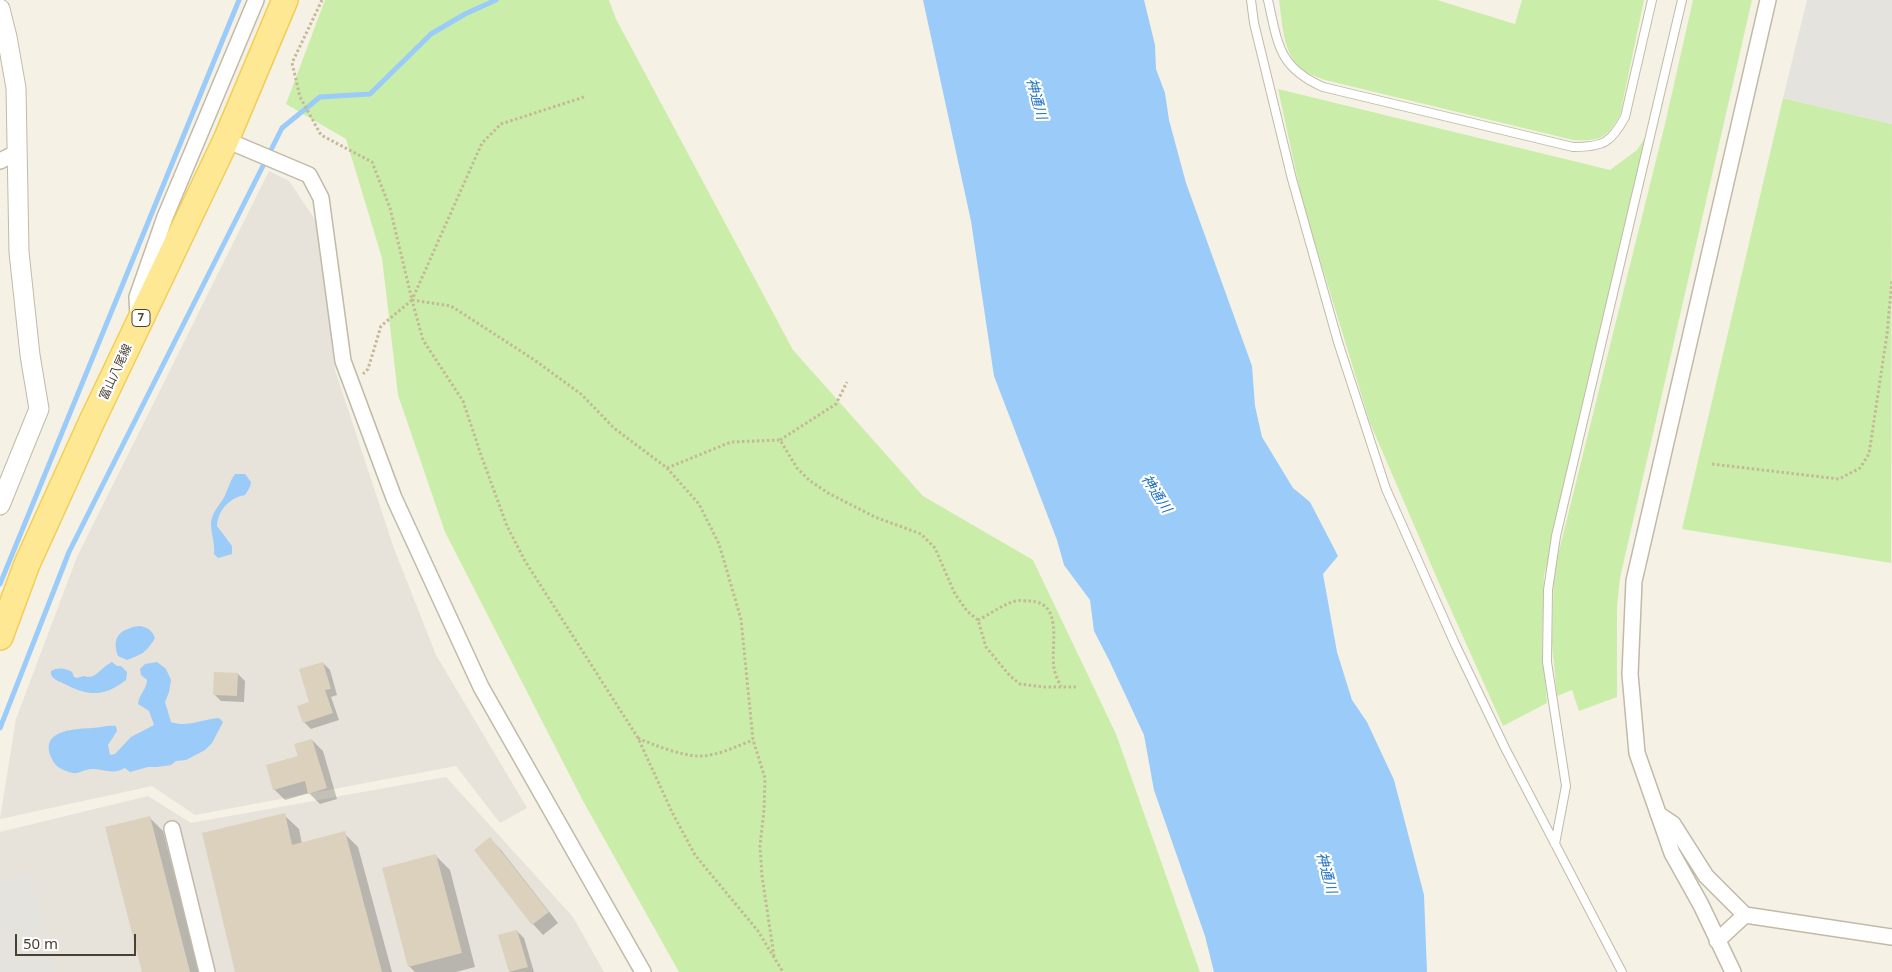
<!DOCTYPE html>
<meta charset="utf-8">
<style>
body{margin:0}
#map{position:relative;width:1892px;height:972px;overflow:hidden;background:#f5f1e5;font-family:"Noto Sans",sans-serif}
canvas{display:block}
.scale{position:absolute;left:15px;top:934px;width:121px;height:22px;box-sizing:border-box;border:2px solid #484234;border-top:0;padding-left:6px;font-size:15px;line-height:18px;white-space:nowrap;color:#484234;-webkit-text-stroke:4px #fff;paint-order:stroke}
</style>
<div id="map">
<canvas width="1892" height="972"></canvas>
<div class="scale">50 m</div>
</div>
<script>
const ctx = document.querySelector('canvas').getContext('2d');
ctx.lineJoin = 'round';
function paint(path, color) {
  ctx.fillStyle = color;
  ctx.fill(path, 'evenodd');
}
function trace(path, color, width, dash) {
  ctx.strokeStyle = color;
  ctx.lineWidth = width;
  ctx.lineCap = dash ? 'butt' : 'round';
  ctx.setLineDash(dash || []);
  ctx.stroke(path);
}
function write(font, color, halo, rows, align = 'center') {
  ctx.font = font + ' "Noto Sans","Noto Sans JP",sans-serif';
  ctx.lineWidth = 4.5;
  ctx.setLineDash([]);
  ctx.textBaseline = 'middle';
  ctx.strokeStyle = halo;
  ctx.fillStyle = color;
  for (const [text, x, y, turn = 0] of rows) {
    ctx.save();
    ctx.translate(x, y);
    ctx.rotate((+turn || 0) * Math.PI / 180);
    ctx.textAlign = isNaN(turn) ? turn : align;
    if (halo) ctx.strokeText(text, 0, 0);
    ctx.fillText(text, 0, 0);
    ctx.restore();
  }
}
paint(new Path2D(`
 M269,171L289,181L318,224L335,370L393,546L436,655L527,808L500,823L456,766L195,815L152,786L0,819L16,719L77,557Z
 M446,777L573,917L604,972H0V832L148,796L191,823Z`), '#e7e2da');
paint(new Path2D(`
 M325,0H609L616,19L793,350L923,496L1033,560L1116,734L1200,972H679L583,801L445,532L398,395L382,258L346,139L286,104Z
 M1279,0H1437L1515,24L1522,0H1644L1620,115C1606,139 1601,141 1573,140L1325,80C1319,78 1312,75 1306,72C1282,57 1283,25 1279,0Z
 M1693,0H1752L1620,578L1617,607V697L1579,711L1572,690L1557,696L1552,643L1554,571L1665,124Z
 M1278,89L1610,170L1637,150L1656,121L1544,576L1542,646L1547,703L1503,726L1439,583L1370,423L1303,204Z
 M1783,98L1892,124L1891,563L1682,529Z`), '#caeea9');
paint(new Path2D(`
 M1807,0H1892V124L1783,98Z
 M30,875L55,972H0V882Z`), '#e5e3de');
paint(new Path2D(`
 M923,0H1144L1155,45L1156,69L1165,93L1169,120L1186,183L1252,366L1255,406L1262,437L1293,488L1310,502L1338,556L1323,574L1337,652L1352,700L1367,722L1394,780L1424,895L1427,972H1214L1205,936L1154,790L1144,735L1110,662L1094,631L1090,600L1064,565L1057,540L994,376L971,221Z
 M235,474H245L251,482L250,487L245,495C229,498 218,510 217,526L232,546V554L218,558L214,554C215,541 211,535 211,523C212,513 218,507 223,499C228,491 229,482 235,474Z
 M139,626C148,627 152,630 155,638C146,653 142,654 127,660L118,656C111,636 121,629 139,626Z
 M112,662L117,666H121L127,672L126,680C105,696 90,697 67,685C61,682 55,681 51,675V671C58,667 66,668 72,672L74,677L77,678L84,676C95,681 102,666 112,662Z
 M157,662L166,669L171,680L169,692L165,702L171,722C187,728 203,719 219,718L223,722L212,743L205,750L186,760L176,761L171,765L157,767H148L130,772L125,768C113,775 104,769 92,769C85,769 79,774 73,773C64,771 55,767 52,759C38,730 74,729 93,728C101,728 107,725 116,726L117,731L108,745L110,755L115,754L131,737L154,725L149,711L138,704C139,694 147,689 147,680L141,675L140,669L145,664Z`), '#9acbf9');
paint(new Path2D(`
 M323,663L330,670L337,695L331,697L339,720L311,729L304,722Z
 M238,674L245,681L244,702L221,701L214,694Z
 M312,740L323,751L337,799L320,804L309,793L285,800L274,789Z
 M284,815L299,829L302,844L344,833L358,847L392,972H237Z
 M149,817L163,831L199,972H142Z
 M490,839L501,850L558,923L543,935L533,924Z
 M436,856L450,870L475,967L456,972H415L409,966Z
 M517,931L524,938L534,972H510L500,936Z`), '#0003');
trace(new Path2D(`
 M0,584L239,0
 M0,728L69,552L282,128L320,97L370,94L431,34L465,14L496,0`), '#9acbf9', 5);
paint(new Path2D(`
 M323,662L331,689L325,690L333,713L303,723L297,706L309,702L299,669Z
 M214,672L238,673L237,696L213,695Z
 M312,739L327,788L308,794L305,781L273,790L266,765L298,756L294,744Z
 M285,813L292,845L345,831L382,972H235L202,833Z
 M150,816L190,972H142L105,827Z
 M490,837L549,912L532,925L474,850Z
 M436,854L462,953L408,967L382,868Z
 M517,930L528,967L509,972L498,935Z`), '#dbd1bc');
const service = new Path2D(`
 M1251,0L1254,23L1292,179L1338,342L1386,489L1455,644L1505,748L1622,972
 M1268,0C1278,44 1278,67 1323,87L1573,147C1603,147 1611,143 1625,117L1652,0
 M1555,844L1566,786L1547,662L1548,590L1556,536L1682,0`);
const minor = new Path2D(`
 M226,140L309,175L321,198L343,361L394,498L481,687L643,972
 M0,161L18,152
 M138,318L137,297L165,217L256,0
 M1658,814L1673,824L1706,876L1745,915
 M172,829L207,972
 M1717,941L1745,915L1892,937
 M1733,972L1701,905L1672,853L1637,753L1630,674L1634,581L1768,0`);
const tertiary = new Path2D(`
 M0,9L7,37L16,88L19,252L30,355L39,409L0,505`);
const primary = new Path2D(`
 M0,637L27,564L92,421L226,140L285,0`);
trace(service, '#c1baa7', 10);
trace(minor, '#c1baa7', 18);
trace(tertiary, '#c1baa7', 21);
trace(primary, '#f1ce56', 28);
trace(new Path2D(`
 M322,0L292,63L300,97L321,135L372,162L390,208L412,300L381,326L368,369L363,374
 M584,97L501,124L482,143L412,300L423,340L463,401L481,455L507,526L525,561L638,738L672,812L695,855L758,931L783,972
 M412,300L451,306L533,359L581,394L614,428L667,468L699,504L719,544L741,619L753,740L765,778L764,810L760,846L762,876L774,956
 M780,440L836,404L847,382
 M1712,464L1839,479L1860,468L1869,454L1887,334L1892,280
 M667,468L731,442L780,440L797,468L809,480L828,493L875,517L921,534L935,548L955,594L967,611L978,620L986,647L1010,676L1020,684L1044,687H1076
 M978,620C989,615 1005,603 1016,601C1020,600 1025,601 1028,601C1065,601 1050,646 1054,668C1055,674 1058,681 1061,686
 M638,738C653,745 680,755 697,756C716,757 737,746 753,740`), '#c5b896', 3, [2.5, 2.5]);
trace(service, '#fff', 8);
trace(minor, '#fff', 15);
trace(tertiary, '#fff', 19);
trace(primary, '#ffe894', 25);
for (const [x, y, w] of [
 [141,318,18]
]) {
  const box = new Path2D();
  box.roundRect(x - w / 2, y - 8.5, w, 17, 4);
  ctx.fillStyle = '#fff';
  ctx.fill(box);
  trace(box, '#484234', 1);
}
write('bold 11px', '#484234', null, [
 ["7",141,318]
]);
write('12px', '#484234', '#fff', [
 ["富山八尾線",116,372,-65]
]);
write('italic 14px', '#2071c0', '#fff', [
 ["神通川",1036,99,75],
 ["神通川",1156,494,57],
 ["神通川",1326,873,75]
]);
</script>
